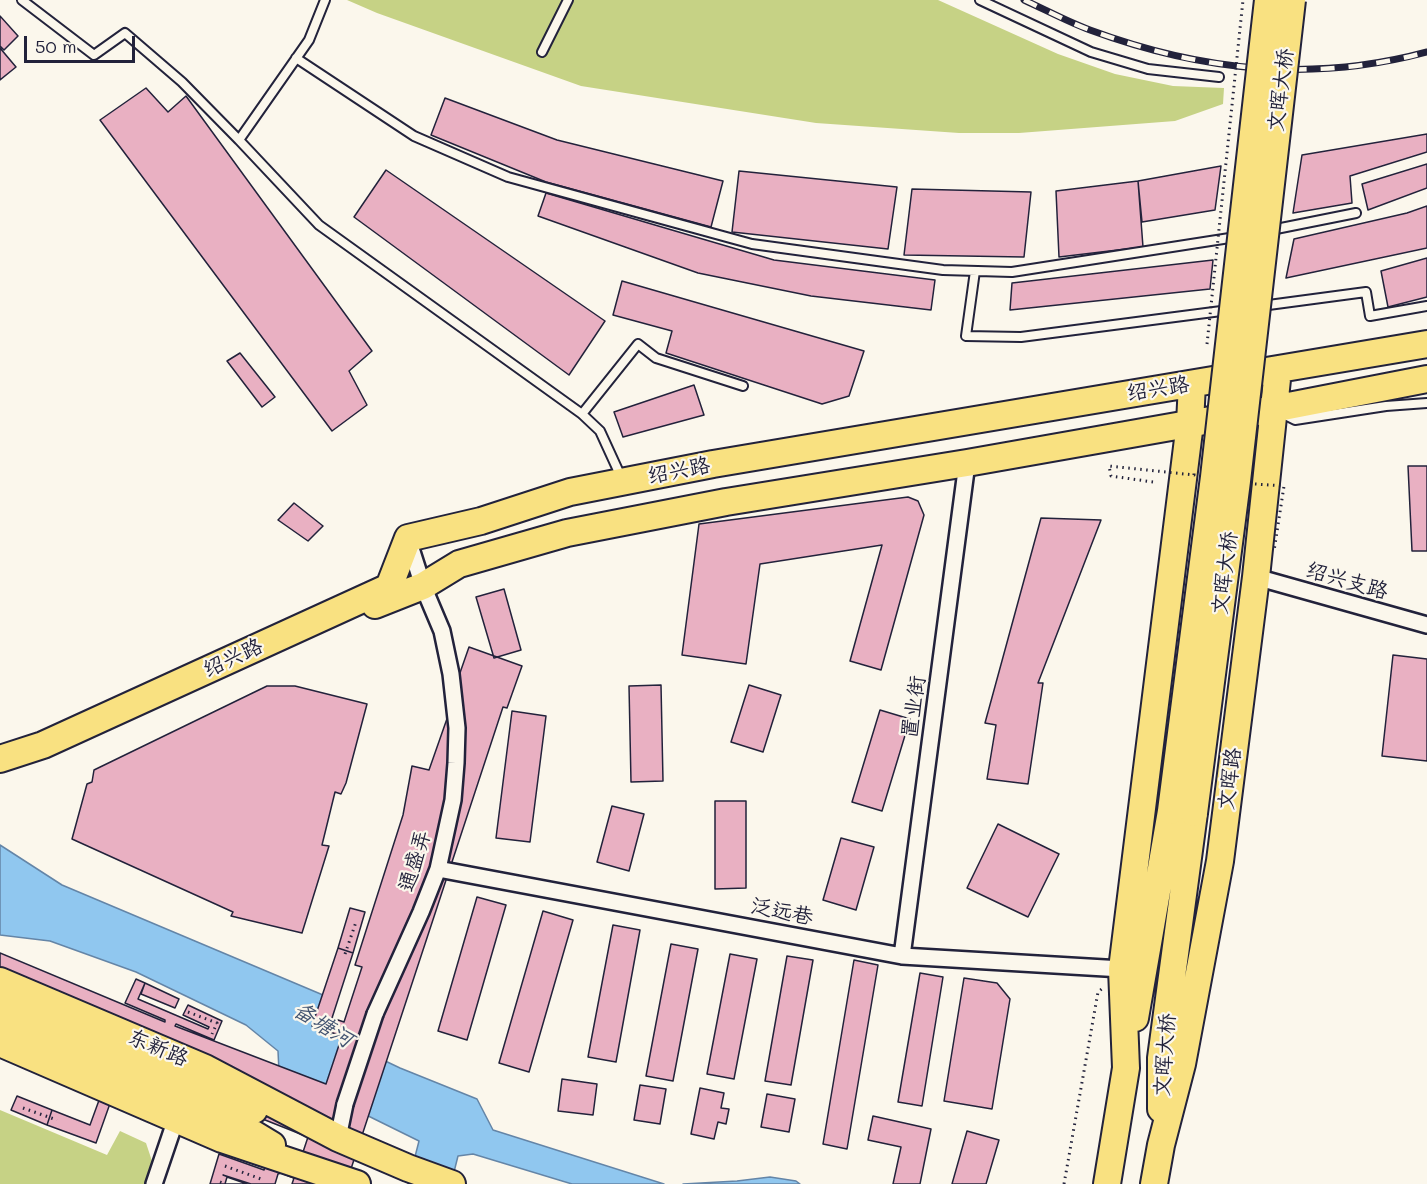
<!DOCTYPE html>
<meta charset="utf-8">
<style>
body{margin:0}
#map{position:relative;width:1427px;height:1184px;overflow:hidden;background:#fbf7ec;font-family:Mali,sans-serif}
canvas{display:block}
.scale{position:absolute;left:24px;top:36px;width:111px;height:27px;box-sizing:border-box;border:3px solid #22223b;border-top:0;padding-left:8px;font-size:18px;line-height:21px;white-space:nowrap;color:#22223b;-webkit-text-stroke:4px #fbf7ec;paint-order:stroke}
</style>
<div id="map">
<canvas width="1427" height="1184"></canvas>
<div class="scale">50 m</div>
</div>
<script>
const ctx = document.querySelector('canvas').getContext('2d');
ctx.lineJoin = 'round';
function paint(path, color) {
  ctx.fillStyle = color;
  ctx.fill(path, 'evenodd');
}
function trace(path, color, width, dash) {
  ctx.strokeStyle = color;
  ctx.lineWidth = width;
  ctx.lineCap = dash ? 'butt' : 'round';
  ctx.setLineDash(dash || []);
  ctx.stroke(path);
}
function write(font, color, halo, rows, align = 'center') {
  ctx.font = font + ' Mali,"LXGW WenKai TC",sans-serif';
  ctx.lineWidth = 4.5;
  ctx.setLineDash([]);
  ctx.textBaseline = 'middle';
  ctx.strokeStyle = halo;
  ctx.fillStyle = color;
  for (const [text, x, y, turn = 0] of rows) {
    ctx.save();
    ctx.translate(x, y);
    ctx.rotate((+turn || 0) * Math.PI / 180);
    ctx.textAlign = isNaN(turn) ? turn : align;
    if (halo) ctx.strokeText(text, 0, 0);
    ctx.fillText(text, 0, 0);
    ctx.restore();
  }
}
paint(new Path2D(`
 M347,0H938L1058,54L1115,74L1173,86L1224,88L1223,104L1175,121L1019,133H959L816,123L581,86L377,13Z
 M0,1110L107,1155L120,1131L146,1143L152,1161L145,1184H0Z`), '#c6d285');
const water = new Path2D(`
 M0,845L62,885L323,995L314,1027L400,1068L477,1099L493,1130L664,1184H572L473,1154L458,1156L451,1184H408L419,1141L279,1072L278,1051L246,1025L136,972L50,941L0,935Z
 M770,1177L796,1181L800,1184H683L737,1181Z`);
paint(water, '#90c7ef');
trace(water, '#6485a7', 1.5);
const building = new Path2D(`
 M0,16L18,36L4,50L0,46Z
 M0,48L16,67L0,80Z
 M146,88L168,112L186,96L372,351L349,371L367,405L332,431L100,120Z
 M445,98L557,140L723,181L711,227L546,182L431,135Z
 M1427,134V152L1350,176L1352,203L1293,213L1302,155Z
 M1427,164V188L1368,210L1362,184Z
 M1221,166L1215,210L1142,222L1138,181Z
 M386,170L605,321L569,375L354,217Z
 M739,171L897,187L888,249L732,232Z
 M1138,181L1143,247L1059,257L1056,191Z
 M912,189L1031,192L1024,257L904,255Z
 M546,193L774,260L935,280L931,310L811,296L698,273L538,216Z
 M1427,206V248L1286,278L1294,239L1407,213Z
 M1427,258V297L1388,307L1381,271Z
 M1213,260L1210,289L1010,310L1012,283Z
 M622,281L864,351L849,396L822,404L666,353L672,331L613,315Z
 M240,353L275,397L262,407L227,361Z
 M694,385L704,415L623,437L614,412Z
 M1408,466H1427V551H1412Z
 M908,497L918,501L924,515L881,670L850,661L882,545L760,564L746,664L682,655L699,524Z
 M294,503L323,526L308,541L278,520Z
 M1041,518L1101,520L1038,683H1043L1028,784L987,779L996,725L985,723Z
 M504,589L521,650L494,658L476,597Z
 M469,647L522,666L507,708L503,707L346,1184H292L294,1178L281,1173L278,1174L275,1184H251L223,1175L247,1184H210L219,1154L264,1170L268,1156L298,1167L308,1137L124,1064L96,1143L47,1125L52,1110L90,1125L114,1059L0,1014V953L165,1022V1020L125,1003L136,979L145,983L138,999L208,1029L209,1027L183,1015L188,1005L222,1021L214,1040L176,1024L175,1026L326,1084L342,1036L312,1026L338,948L353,953L332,1018L344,1022L362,967L355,965L403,815L412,766L429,770L456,693L454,690Z
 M1393,655L1427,659V761L1382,756Z
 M661,685L663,781L631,782L629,686Z
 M749,685L781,695L763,752L731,742Z
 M267,686H295L367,704L346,783L341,794L335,792L322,845L329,846L302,933L231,916L233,912L72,839L87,784L92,782L94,770Z
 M880,710L910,719L882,811L852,802Z
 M512,711L546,716L530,842L496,838Z
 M715,801H746V888L715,889Z
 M612,806L644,814L629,871L597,862Z
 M998,824L1059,854L1028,917L967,888Z
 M841,838L874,847L856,910L823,900Z
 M477,897L506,905L467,1040L438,1031Z
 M350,908L365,912L353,953L338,948Z
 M543,911L573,920L529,1072L499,1063Z
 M613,925L640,930L616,1062L588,1057Z
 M671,944L698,949L673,1081L646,1076Z
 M730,954L757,959L734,1079L707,1074Z
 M787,956L813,960L791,1085L765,1081Z
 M854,960L878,965L847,1149L823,1144Z
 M920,973L943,977L922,1106L898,1102Z
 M964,978L997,983L1010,999L992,1109L944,1101Z
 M145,983L179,999L175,1008L141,994Z
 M562,1079L597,1084L593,1115L558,1111Z
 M640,1085L666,1089L660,1124L634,1120Z
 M700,1088L724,1093L721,1108L729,1109L726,1124L718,1122L714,1139L691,1134Z
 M767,1094L795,1099L789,1132L761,1127Z
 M17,1096L52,1110L47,1125L11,1110Z
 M873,1116L931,1129L920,1184H893L901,1147L868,1140Z
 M967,1131L999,1140L986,1184H952Z
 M227,1177L247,1184H225Z`);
paint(building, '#e9b0c2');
trace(building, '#22223b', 1.5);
const service = new Path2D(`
 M22,0L94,55L125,33L182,82L239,140
 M325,0L309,40L239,140L319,225L582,414L600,431L622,479
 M980,0L1091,52L1148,69L1219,77
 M542,52L568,0
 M296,58L414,136L508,177L752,244L943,270L1012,272L1236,237
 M1271,230L1356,213
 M975,271L966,336L1021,337L1229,310
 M1261,306L1366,292L1370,316L1427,306
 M582,414L638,344L656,358L743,386
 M1283,414L1295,420L1386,406L1427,403`);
const minor = new Path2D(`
 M1256,577L1427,625
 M438,869L902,956L1122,969
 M902,956L967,463
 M375,1014L421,912L438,869L453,800L456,763L457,728L451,674L442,631L423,586L408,539
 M338,1138L345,1104
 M154,1184L176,1119`);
const primary = new Path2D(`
 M375,605L423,586L459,564L567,533L726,502L967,463L1273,409L1427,379
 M0,759L43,745L389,587L408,538L481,521L570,492L713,464L1427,344
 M0,981L205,1068L338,1138L408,1168L452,1184
 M0,1004L254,1110
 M1135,1018L1171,811
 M0,1023L234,1122L272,1145
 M0,1043L222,1139L357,1184
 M1161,1109V1058L1194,813
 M1107,1184L1126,1068L1122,969L1190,423L1192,384
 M1154,1184L1161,1145L1182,1064L1220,861L1256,577L1278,370`);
trace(service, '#22223b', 12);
trace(minor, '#22223b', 20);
trace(primary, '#22223b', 30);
trace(new Path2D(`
 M345,954L356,922
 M188,1012L217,1023L212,1034
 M23,1108L57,1120
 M225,1166L261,1179
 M220,1182L225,1184
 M1064,1184L1098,992L1104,987`), '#22223b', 3, [1.5, 4.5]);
trace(service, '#fbf7ec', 8);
trace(minor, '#fbf7ec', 15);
trace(primary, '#f9e181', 26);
const rail = new Path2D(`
 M1024,0C1046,10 1068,22 1090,30C1201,71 1312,83 1427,52`);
trace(rail, '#22223b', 7);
trace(rail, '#fbf7ec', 4.5, [14]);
const minorBridge = new Path2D(`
 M345,1104L375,1014`);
const primaryBridge = new Path2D(`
 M1171,811L1214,477L1268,0
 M1194,813L1237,481L1292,0`);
trace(minorBridge, '#22223b', 20, []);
trace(primaryBridge, '#22223b', 30, []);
trace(new Path2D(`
 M1207,344L1243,0
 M1153,482L1111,476L1109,466L1194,475V473
 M1255,484L1284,486L1274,551`), '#22223b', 3, [1.5, 4.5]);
trace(minorBridge, '#fbf7ec', 15);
trace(primaryBridge, '#f9e181', 26);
write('21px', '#22223b', '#fbf7ec', [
 ["文晖大桥",1281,90,-83],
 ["绍兴路",1158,389,-9],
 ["绍兴路",679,471,-11],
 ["文晖大桥",1225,573,-83],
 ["绍兴支路",1347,581,16],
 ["绍兴路",233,658,-25],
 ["置业街",914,707,-82],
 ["文晖路",1230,779,-83],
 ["通盛弄",415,861,-73],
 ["泛远巷",782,912,11],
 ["东新路",158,1048,23],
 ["文晖大桥",1165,1055,-86]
]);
write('italic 22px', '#435471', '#fbf7ec', [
 ["备塘河",323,1025,32]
]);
</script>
